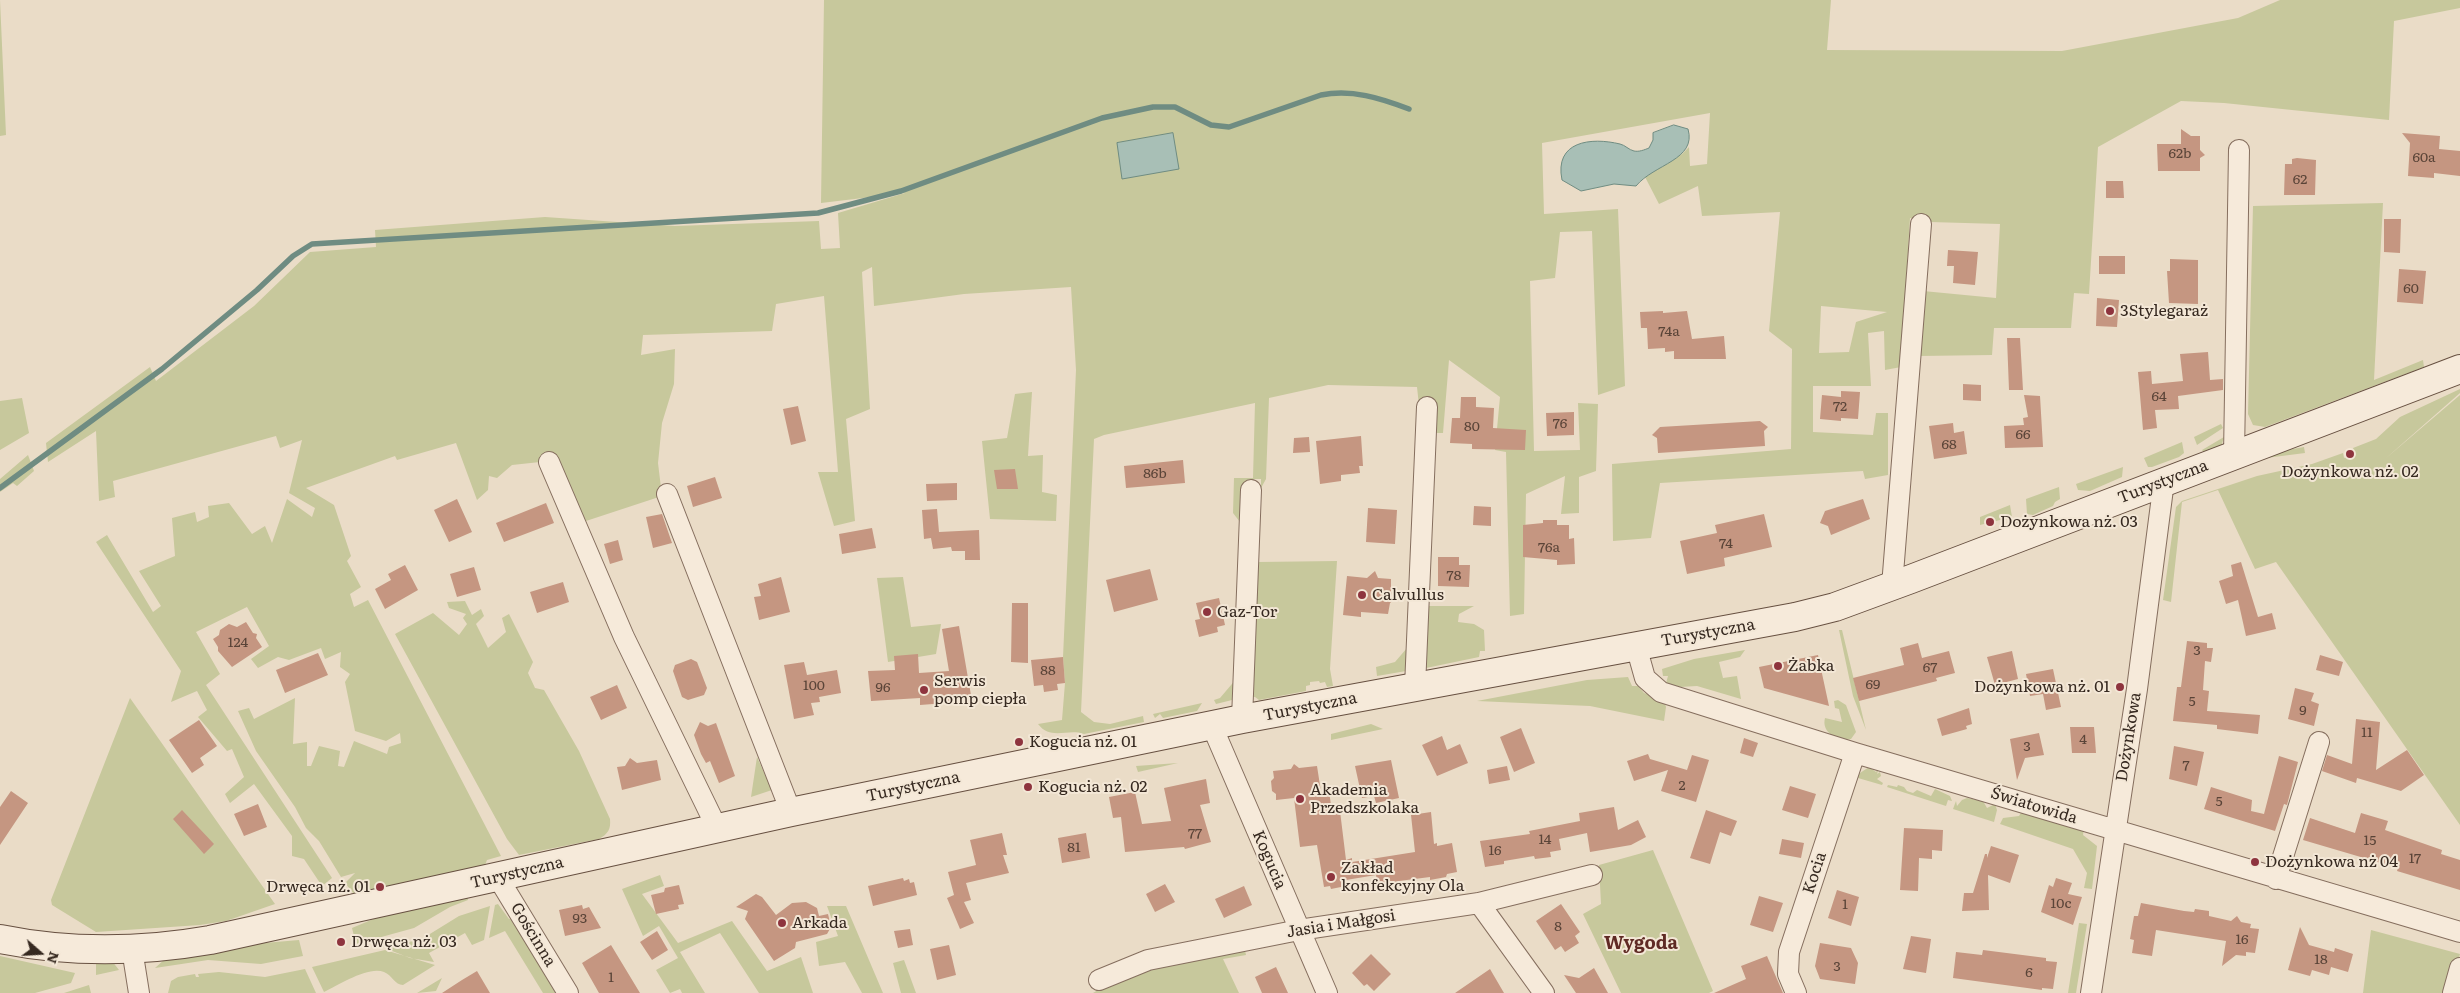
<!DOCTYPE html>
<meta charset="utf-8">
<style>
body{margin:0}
#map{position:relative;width:2460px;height:993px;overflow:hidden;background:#eadcc7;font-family:Literata,serif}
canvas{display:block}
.north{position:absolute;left:15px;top:928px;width:50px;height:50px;-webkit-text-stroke:4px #f3e7d6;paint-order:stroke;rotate:109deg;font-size:14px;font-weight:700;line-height:20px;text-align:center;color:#362920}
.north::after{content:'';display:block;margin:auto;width:18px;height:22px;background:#362920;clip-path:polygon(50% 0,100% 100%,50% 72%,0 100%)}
</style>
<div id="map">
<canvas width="2460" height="993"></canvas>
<div class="north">N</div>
</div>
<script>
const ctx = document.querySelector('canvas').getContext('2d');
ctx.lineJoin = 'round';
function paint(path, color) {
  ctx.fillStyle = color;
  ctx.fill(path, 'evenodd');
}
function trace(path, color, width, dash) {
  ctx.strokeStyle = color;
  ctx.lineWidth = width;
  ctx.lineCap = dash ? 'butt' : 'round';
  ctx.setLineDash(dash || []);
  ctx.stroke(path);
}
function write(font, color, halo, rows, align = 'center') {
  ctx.font = font + ' Literata,serif';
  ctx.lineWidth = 4;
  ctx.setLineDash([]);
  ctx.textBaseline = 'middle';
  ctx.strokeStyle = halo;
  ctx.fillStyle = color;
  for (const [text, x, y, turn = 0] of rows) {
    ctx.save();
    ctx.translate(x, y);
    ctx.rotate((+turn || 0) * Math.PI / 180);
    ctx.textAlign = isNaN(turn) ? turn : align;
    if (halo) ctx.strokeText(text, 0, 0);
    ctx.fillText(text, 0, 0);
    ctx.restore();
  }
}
paint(new Path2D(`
 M0,0L6,135L0,136Z
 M824,0H1831L1827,50L2062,51L2238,18L2280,0H2460V8L2394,21L2389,120L2224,103L2181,101L2098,147L2089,294L2074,293L2071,328H1994L1992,355L1919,356L1923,291L1996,298L2000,224L1930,222L1910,218L1901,367L1885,370L1884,331L1868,333L1871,386H1813V432L1873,435L1876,413H1888V475L1865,479L1863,471L1660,483L1651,538L1613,541L1612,464L1791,449L1792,349L1769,331L1780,212L1702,216L1698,186L1659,204L1644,175L1682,154L1689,147L1690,166L1707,164L1710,113L1542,143L1544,214L1618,209L1625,386L1598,395L1592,231L1560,232L1555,278L1530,281L1534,451L1580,450L1578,403L1598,404L1596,471L1579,477V513L1561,514L1565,476L1526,494L1524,614L1510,616L1506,452L1495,450L1500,397L1449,360L1443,433H1422L1417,387L1328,385L1269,398L1266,479L1261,488V479H1253L1254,483L1242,496L1240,502L1245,514L1240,689L1236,699L1216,704L1214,700L1220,698L1237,678L1243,526L1233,513L1234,478H1253L1255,403L1104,435L1094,439L1081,712L1094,722L1110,724L1143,716L1144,722L1084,734C1068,728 1051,741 1038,724L1062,720L1065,683L1063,657L1076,370L1071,287L964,294L874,306L872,267L862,272L870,409L846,419L855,521L834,526L818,472H838L824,296L776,304L772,331L643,335L641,355L675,349L674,384L662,423L658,463L662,496L586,521L574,499L563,468L556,463L540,462L512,465L497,478L489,476L488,490L477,500L456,443L397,460L395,456L306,488L334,505L351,556L347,561L361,587L350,594L354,607L368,600L501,856L487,860L485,865L354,894L345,883L355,873L341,877L319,841L306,828L295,807L256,751L238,711L249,708L254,719L295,698L293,744L307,742V766H311L319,746L340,751L338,766L344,767L354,741L387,754L389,747L401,743L400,733L386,741L355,731L345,682L350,674L340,667L341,652L325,659L321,648L289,660L278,657L258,668L251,659L269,646L247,607L196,632L220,674L206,685L332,878L322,886L304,859L292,856V836L254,784L230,803L225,794L244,777L232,749L227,751L198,717L207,710L197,691L171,702L181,671L96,542L107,535L153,612L161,606L139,571L175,556L172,518L195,512L197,522L209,517L208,506L229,503L252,534L265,526L272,543L287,499L312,517L315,508L289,493L302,440L280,448L276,436L113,481L115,497L99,501L96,431L48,462L46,443L150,367L156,381L254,306L310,252L376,247L375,230L545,217L675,226L819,221L821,249L840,248L838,213L905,193L821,203ZM1821,306L1887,312L1856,322L1849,352L1819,353Z
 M2383,203L2374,380L2423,360L2424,367L2265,427L2253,425L2248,414L2253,206Z
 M2460,389V393L2385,459L2460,395V825L2276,562L2255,569L2218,490L2182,502L2171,602L2163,600L2176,507L2182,501L2257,476L2312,464L2343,453L2344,458L2355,454L2353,448L2376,439L2400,417Z
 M1032,392L1028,456L1043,455L1042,492L1057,495L1056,521L990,519L982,441L1007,438L1015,394Z
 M22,398L29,433L0,450V401Z
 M2221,424L2223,428L2197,445L2194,437Z
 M2224,437L2221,447L2206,455L2202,450Z
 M2182,442L2184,453L2179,457L2152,467H2148L2144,458Z
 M2304,447L2305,453L2266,458L2243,465L2264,454Z
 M28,455L34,471L17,486L13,483L0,492V479Z
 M2123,467L2122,477L2090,491L2078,490L2076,484Z
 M2059,487L2060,499L2055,502L2053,506L2033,515L2027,514L2026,499Z
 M2010,505L2012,517L1980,525V517Z
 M1337,561L1330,669L1333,686L1327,687L1325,682L1320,683L1319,681L1310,682V685L1306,686V691L1259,700L1255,697H1250L1258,562Z
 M903,577L911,627L941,624L936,654L888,662L877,578Z
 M465,601L472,615L481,609L484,616L476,624L488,648L506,632L502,618L509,614L533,662L528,673L535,688L544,690L579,751L610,819C611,829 608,834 599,839L519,855L507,839L395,634L433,613L459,635L467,624L463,618L466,614L449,608L447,602Z
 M1424,606H1474L1459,614L1458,622L1474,624L1484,630L1485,651H1480L1479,657L1426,668Z
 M1839,630H1842L1866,730L1853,696Z
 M1407,648L1412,670L1377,676L1376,667L1395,662Z
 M1745,650L1740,657L1719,662L1723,678L1737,676L1741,699L1697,686L1680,687L1666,683L1668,676H1663L1662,669L1694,659Z
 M1628,677L1632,686H1638L1644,693L1664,700L1666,707L1664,721L1590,706L1477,701L1587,680Z
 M130,698L275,904L226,921L200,925L96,932L52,905L51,900Z
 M1838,700L1846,705L1856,732L1851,739C1838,741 1821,733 1825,718L1842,722L1839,709L1835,708L1834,701Z
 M1202,703L1197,711L1163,718L1160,714L1155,718L1153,714Z
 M1371,724L1383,729L1331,740V734Z
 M757,757L772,790L751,797Z
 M1178,763L1138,772L1136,766Z
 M1869,767L1876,772L1879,768L1877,774L1880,772L1881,776L1877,779L1883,783L1882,785L1858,778L1854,789L1857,775Z
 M1888,785L1897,787L1898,785L1904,787L1907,791L1913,793L1917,790L1931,796L1935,789L1950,796L1952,801L1948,800L1946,806L1887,787Z
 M1967,798L1983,801L1987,808L1995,804L1997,810L1994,822L1953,809L1956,801L1957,806L1962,800Z
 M2022,811L2084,829L2083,835L2097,846L2092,889L2084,888L2087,873L2073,849L2000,824L2003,818L2019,816Z
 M1653,850L1713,991L1709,993H1621L1583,914L1601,904L1599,865Z
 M660,875L664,886L642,894L678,943L732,921L767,971L801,957L813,993H759L720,933L680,952L705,993H682L680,989L670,993L656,970L678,958L659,926L643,936L622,889Z
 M467,894L468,900L450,907L414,928L356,944L352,928L390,912Z
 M498,904L509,919L514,917L560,993H543L505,931L489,938L495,905Z
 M490,906L484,940L472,945L465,933L429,953L434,962L410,958L387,949L425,937L459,916Z
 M827,906H846L883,993H862L845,962L819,966L816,942L838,936Z
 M2079,923L2087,924L2076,993H2068Z
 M2371,930L2460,954L2449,993H2363Z
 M299,940L303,956L261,964L208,960L155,968L165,959L241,945Z
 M1244,946L1246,955L1223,959L1239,993H1093L1098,990L1090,973L1098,984L1148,965Z
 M385,950L435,965L403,985C395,985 392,975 384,972C368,966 339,985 324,992L312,967Z
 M0,956L75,973L71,983L35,993H0Z
 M96,959L112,961L119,970L96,975Z
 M904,960L916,993H901L893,963Z
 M305,969L316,993H168L171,981L178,977L195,974L196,977H199L198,974L219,972L265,977Z
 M442,978L436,991L417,993Z
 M89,985L91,993H64Z`), '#c7c89c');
const water = new Path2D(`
 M1674,125L1688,129C1697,160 1654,164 1636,186L1614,184L1581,191L1562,180C1554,141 1591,137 1620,144C1625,145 1629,150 1634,151C1639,152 1644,150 1649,148L1653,140V133Z
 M1173,133L1179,169L1122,179L1117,143Z`);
paint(water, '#a8bfb6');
trace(water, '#6f8c82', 1);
trace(new Path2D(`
 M0,488L162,369L257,290L293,256L312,244L818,213L901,191L1102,118L1153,107H1175L1211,125L1229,127L1321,95C1352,89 1380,98 1409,109`), '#6f8c82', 5.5);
paint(new Path2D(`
 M2181,129L2191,136H2200V150L2205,155L2200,158V171H2158L2157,144H2181Z
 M2402,133L2440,136L2439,149L2460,151V176L2434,173V178L2408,176L2410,143Z
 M2297,158L2316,160L2315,195H2284L2285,164H2292V159Z
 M2106,181H2123L2124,198H2106Z
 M2384,219H2401L2400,253L2384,252Z
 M1948,250L1978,252L1975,285L1953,283L1954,266H1947Z
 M2099,256H2125V274H2099Z
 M2170,259L2198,260V304L2169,303L2167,271H2170Z
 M2399,269L2426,271L2423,304L2397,302Z
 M2097,298L2119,300L2117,327L2096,326Z
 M1663,311V313L1687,311L1692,339L1724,336L1726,359H1674V351L1665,352V348L1648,349L1647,328H1641L1640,312Z
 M2007,338H2020L2023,390H2009Z
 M2208,352L2210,380L2223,379V390L2178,396L2179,409L2155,410L2157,428L2143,430L2138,372L2151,371L2152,384L2183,381L2180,354Z
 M1963,384L1981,385V401L1963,400Z
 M1841,391L1860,392L1858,419L1841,418V421L1820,419L1822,395L1841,397Z
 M2024,395L2040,396L2043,447L2005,448L2004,426L2024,425L2023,418L2028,417Z
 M1461,397H1476V407L1494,408L1493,428L1526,430L1525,450L1472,449V444L1450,443L1452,418H1460Z
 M798,406L806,441L791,445L783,409Z
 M1574,412V435L1547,436L1546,413Z
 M1760,421L1768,427L1764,431L1765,446L1658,453L1657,438L1652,435L1660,427Z
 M1953,423L1954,433L1964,431L1967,454L1934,459L1929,426Z
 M1361,436L1363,466H1359L1360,473L1341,475V481L1320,484L1316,441Z
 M1309,437L1310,452L1293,453L1294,438Z
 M1183,460L1185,483L1126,488L1124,466Z
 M1015,469L1018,489H997L994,470Z
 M715,477L722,498L693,507L687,486Z
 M957,483V500L927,501L926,484Z
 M457,499L472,532L449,542L434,510Z
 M1863,499L1870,519L1831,535L1828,526L1820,523L1825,511Z
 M546,503L554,523L504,542L496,523Z
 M1474,506L1491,507V526L1473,525Z
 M1368,508L1397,510L1395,544L1366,542Z
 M937,509L939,532L979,530L980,560H965V551H952L951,547L933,549L931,538L924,539L922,510Z
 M662,514L672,543L653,548L646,517Z
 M1764,514L1772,547L1724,558L1725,566L1687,574L1680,541L1717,533L1715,525Z
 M1543,520H1557V525H1569V539L1574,538L1575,564L1557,565V560L1523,557V525L1543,523Z
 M872,528L876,548L842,554L839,534Z
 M618,540L623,560L610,564L604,544Z
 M1438,557H1459V565H1470L1469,587L1438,586Z
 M2241,562L2258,617L2272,613L2276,629L2246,636L2238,600L2226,604L2219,581L2233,576L2231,565Z
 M405,565L418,590L385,609L375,589L391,580L388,574Z
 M474,567L481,590L457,597L450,574Z
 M1150,569L1158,600L1114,612L1106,580Z
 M1375,571L1378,578L1391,579V592L1396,598L1390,603L1388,614L1361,612V617L1343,615L1347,576L1367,578Z
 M781,577L790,612L759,620L754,597L761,596L758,584Z
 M563,582L569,602L537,613L530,592Z
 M1219,598L1225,625L1217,627L1218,632L1199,637L1195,620L1200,619L1196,603Z
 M1012,603H1028V663L1011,662Z
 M246,622L253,633L257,634L256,638L262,647L232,667L218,651V647L213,639L219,635L220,630L229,624L237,627Z
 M959,626L972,701L920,705V698L871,701L868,671L895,670L894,656L918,654L919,673L949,671L942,629Z
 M2187,641L2207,643V648H2213L2211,662L2205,661L2203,690L2209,691L2207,711L2260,715L2258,734L2217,729V725L2173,721L2177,687H2181Z
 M1918,643L1922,658L1949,651L1955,673L1936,678L1937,681L1859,701L1853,678L1904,665L1900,648Z
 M2012,651L2018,679L1995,685L1987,657Z
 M318,653L328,675L285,693L276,670Z
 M1818,655L1829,706L1764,688L1759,667Z
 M2320,655L2343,662L2339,676L2316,670Z
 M1063,657L1065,683L1057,684L1058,690L1044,692L1043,685L1034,686L1031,660Z
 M691,659L697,662L707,688L704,695L688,700L682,697L673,671L675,665Z
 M804,662L807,675L837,670L841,693L819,697L820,702L811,703L814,715L794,719L784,665Z
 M2053,669L2061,707L2046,710L2043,694L2030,696L2026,674Z
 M617,685L627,708L601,720L590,697Z
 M2295,688L2314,693L2311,701L2319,704L2314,726L2288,719Z
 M1969,708L1972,724L1966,726L1967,729L1942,736L1937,719Z
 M2356,719L2380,722L2376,770L2407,750L2424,775L2401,791L2357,778L2356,783L2322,771L2327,755L2352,764Z
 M199,720L217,746L200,758L204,765L192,773L169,740Z
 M700,722L708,726L716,723L735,776L719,783L710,761L706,763L701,754L694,735Z
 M2070,727H2094L2096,753H2072Z
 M1521,728L1535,763L1514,772L1500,737Z
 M2039,733L2044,755L2025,758L2017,780L2010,739Z
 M1442,736L1447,750L1460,744L1468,763L1437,776L1422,745Z
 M1744,738L1758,743L1753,757L1740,753Z
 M2174,746L2204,752L2197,786L2169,779Z
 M1648,754L1650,759L1687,770L1692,755L1709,760L1696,802L1661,791L1668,770L1634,781L1627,761Z
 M2279,756L2298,762L2287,805L2284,804L2275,831L2204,809L2211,787L2252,800L2251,811L2264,814Z
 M630,758L637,763L657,760L661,780L622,790L617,767L625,766Z
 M1391,760L1399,798L1376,803L1374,796L1362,798L1355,766Z
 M1294,764L1299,768L1317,766L1321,792L1329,791L1332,812L1340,811L1346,860L1352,858V862L1415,852L1411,815L1431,812L1434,844L1437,843V846L1452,843L1457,872L1447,874L1446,877L1430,880V877L1399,881L1401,890L1384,893L1383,884L1378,885L1376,875L1346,880V886L1331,889L1330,886L1324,887L1317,845L1300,847L1294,798L1276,800V794L1272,791L1271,781L1274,778L1273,771L1291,769Z
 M1507,766L1510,780L1489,784L1487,770Z
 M1206,779L1210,803L1200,805L1211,842L1185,849L1184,847L1125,852L1121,817L1113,818L1109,797L1135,792L1142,824L1171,821L1164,788Z
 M1790,786L1816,794L1808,818L1782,810Z
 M11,791L28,803L0,845V807Z
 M258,804L267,827L244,836L234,814Z
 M1614,807L1618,830L1638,820L1646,837L1631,845L1590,852L1587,833L1559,839L1561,850L1550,852L1551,857L1535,859L1534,856L1504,861V864L1485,867L1480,841L1530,834L1529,831L1580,821L1579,813Z
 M182,810L214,844L204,854L173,819Z
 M1706,810L1737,821L1731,836L1720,832L1710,864L1690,858Z
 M2361,813L2388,821L2385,830L2442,850L2441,854L2460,860V890L2397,871L2398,868L2303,840L2310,818L2355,833Z
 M1904,828L1943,830L1942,851L1932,850V859L1919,858L1918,891L1900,890Z
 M1002,833L1007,855H1003L1009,873L966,883L971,900L964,902L974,923L960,929L947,898L954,895L948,872L976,865L970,840Z
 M1086,833L1090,858L1062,863L1058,838Z
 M1782,839L1804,843L1801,858L1779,854Z
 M1991,846L2019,855L2010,883L1988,875L1989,910L1962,911L1964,893H1973L1985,854H1987V858Z
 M903,878L904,881L909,879L910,883L914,882L917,895L873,906L868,886Z
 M2056,878L2072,883L2068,894L2082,897L2073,925L2041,912L2049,885L2053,887Z
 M1165,884L1175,902L1155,912L1146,894Z
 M679,885L684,904L678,905L679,909L656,914L651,895L664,892L665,888Z
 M1244,886L1252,905L1224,918L1215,899Z
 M1837,890L1859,897L1851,926L1828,918Z
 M756,894L762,897L776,915L792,903L806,902L817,908L819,916L828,914L831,927L827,934L796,942L795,948L774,961L745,919L748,911L736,907Z
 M1759,896L1783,903L1773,932L1750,925Z
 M2141,903L2184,911L2194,912L2195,909L2209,911V916L2231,921L2237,916L2241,922L2251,924L2250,928L2259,929L2255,953L2246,952V956L2236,955L2222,966L2226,941L2156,930L2152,956L2132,953L2134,940L2130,939L2132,927L2134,916H2138Z
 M1561,904L1580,932L1575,936L1579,943L1565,952L1561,946L1555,950L1536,921Z
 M582,905L583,909L589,907L601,928L565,936L559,910Z
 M2300,927L2309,945L2334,952L2335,948L2353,954L2348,972L2331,967L2329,975L2312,970L2310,976L2288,970Z
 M910,929L913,945L898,948L894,931Z
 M657,931L668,950L652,960L640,942Z
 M1911,936L1931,939L1926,973L1903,969Z
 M1820,943L1851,948L1858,963L1855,984L1820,979L1815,966Z
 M611,945L640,993H599L582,963Z
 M949,945L956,975L937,980L930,949Z
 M1983,950L2046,958V961L2057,962L2053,989L2042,988V990L1953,978L1956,952L1982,955Z
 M1371,954L1391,974L1374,991L1367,984L1364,986L1352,973Z
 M1767,956L1783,993H1714L1746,979L1741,966Z
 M1276,967L1288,993H1262L1255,977Z
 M1594,968L1608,993H1576L1564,975L1579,978Z
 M1490,969L1504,993H1455Z
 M477,971L490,993H442L462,980Z`), '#c59681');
const street = new Path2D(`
 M2234,455L2239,150
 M549,462L624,637L717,828
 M667,494L791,812
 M1892,586L1921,224
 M1636,646L1645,678L1661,692L1855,753L2460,932
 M1415,687L1427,407
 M1242,719L1251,490
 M1212,726L1327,993
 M497,876L568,993
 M2276,879L2319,742
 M1479,903L1544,993
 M132,949L139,993
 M1099,980L1148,960L1299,930L1479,903L1592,875
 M1796,993L1788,974L1789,952L1855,753
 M2091,993L2137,689L2164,481
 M2453,993L2460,968`);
const secondary = new Path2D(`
 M0,939C69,953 141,952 210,940L791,812L1242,719L1795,617L1835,607L1911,579L2460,369`);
trace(street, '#856e5e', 22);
trace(secondary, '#675041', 30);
trace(street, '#f6eada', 20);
trace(secondary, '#f6eada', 28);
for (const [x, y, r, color] of [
 [2110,311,5,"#8e343e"],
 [2350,454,5,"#8e343e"],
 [1990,522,5,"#8e343e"],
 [1362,595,5,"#8e343e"],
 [1207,612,5,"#8e343e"],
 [1778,666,5,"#8e343e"],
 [2120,687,5,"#8e343e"],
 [924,690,5,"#8e343e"],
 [1019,742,5,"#8e343e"],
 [1028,787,5,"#8e343e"],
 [1300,799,5,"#8e343e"],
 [2255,862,5,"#8e343e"],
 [1331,877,5,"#8e343e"],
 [380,887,5,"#8e343e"],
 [782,923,5,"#8e343e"],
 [341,942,5,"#8e343e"]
]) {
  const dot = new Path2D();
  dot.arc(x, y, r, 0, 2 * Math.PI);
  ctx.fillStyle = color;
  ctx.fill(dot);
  trace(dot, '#f3e7d6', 2);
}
write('14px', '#5a4438', null, [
 ["62b",2180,154],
 ["60a",2424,158],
 ["62",2300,180],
 ["60",2411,289],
 ["74a",1669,332],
 ["64",2159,397],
 ["72",1840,407],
 ["76",1560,424],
 ["80",1472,427],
 ["66",2023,435],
 ["68",1949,445],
 ["86b",1155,474],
 ["74",1726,544],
 ["76a",1549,548],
 ["78",1454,576],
 ["124",238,643],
 ["3",2197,651],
 ["67",1930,668],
 ["88",1048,671],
 ["69",1873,685],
 ["100",814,686],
 ["96",883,688],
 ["5",2192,702],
 ["9",2303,711],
 ["11",2367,733],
 ["4",2083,740],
 ["3",2027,747],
 ["7",2186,766],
 ["2",1682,786],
 ["5",2219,802],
 ["77",1195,834],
 ["14",1545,840],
 ["15",2370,841],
 ["81",1074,848],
 ["16",1495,851],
 ["17",2415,859],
 ["10c",2061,904],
 ["1",1845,905],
 ["93",580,919],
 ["8",1558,927],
 ["16",2242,940],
 ["18",2321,960],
 ["3",1837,967],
 ["6",2029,973],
 ["1",611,978]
]);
write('16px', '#362920', '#f3e7d6', [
 ["3Stylegaraż",2120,311],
 ["Dożynkowa nż. 02",2350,472,"center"],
 ["Dożynkowa nż. 03",2000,522],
 ["Calvullus",1372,595],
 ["Gaz-Tor",1217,612],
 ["Żabka",1788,666],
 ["Serwis",934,681],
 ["pomp ciepła",934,699],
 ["Dożynkowa nż. 01",2110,687,"right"],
 ["Kogucia nż. 01",1029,742],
 ["Kogucia nż. 02",1038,787],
 ["Akademia",1310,790],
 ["Przedszkolaka",1310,808],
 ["Dożynkowa nż 04",2265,862],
 ["Zakład",1341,868],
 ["konfekcyjny Ola",1341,886],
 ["Drwęca nż. 01",370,887,"right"],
 ["Arkada",792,923],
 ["Drwęca nż. 03",351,942]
], 'left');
write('16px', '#362920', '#f3e7d6', [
 ["Turystyczna",2163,482,-21],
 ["Turystyczna",1708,633,-10],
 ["Turystyczna",1310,707,-11],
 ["Dożynkowa",2129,737,-81],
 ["Turystyczna",913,787,-12],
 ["Światowida",2034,806,17],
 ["Kogucia",1269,860,67],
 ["Turystyczna",517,873,-13],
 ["Kocia",1815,873,-72],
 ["Jasia i Małgosi",1341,924,-9],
 ["Gościnna",533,935,59]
]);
write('bold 18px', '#5f2a24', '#f3e7d6', [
 ["Wygoda",1641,944]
]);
</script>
